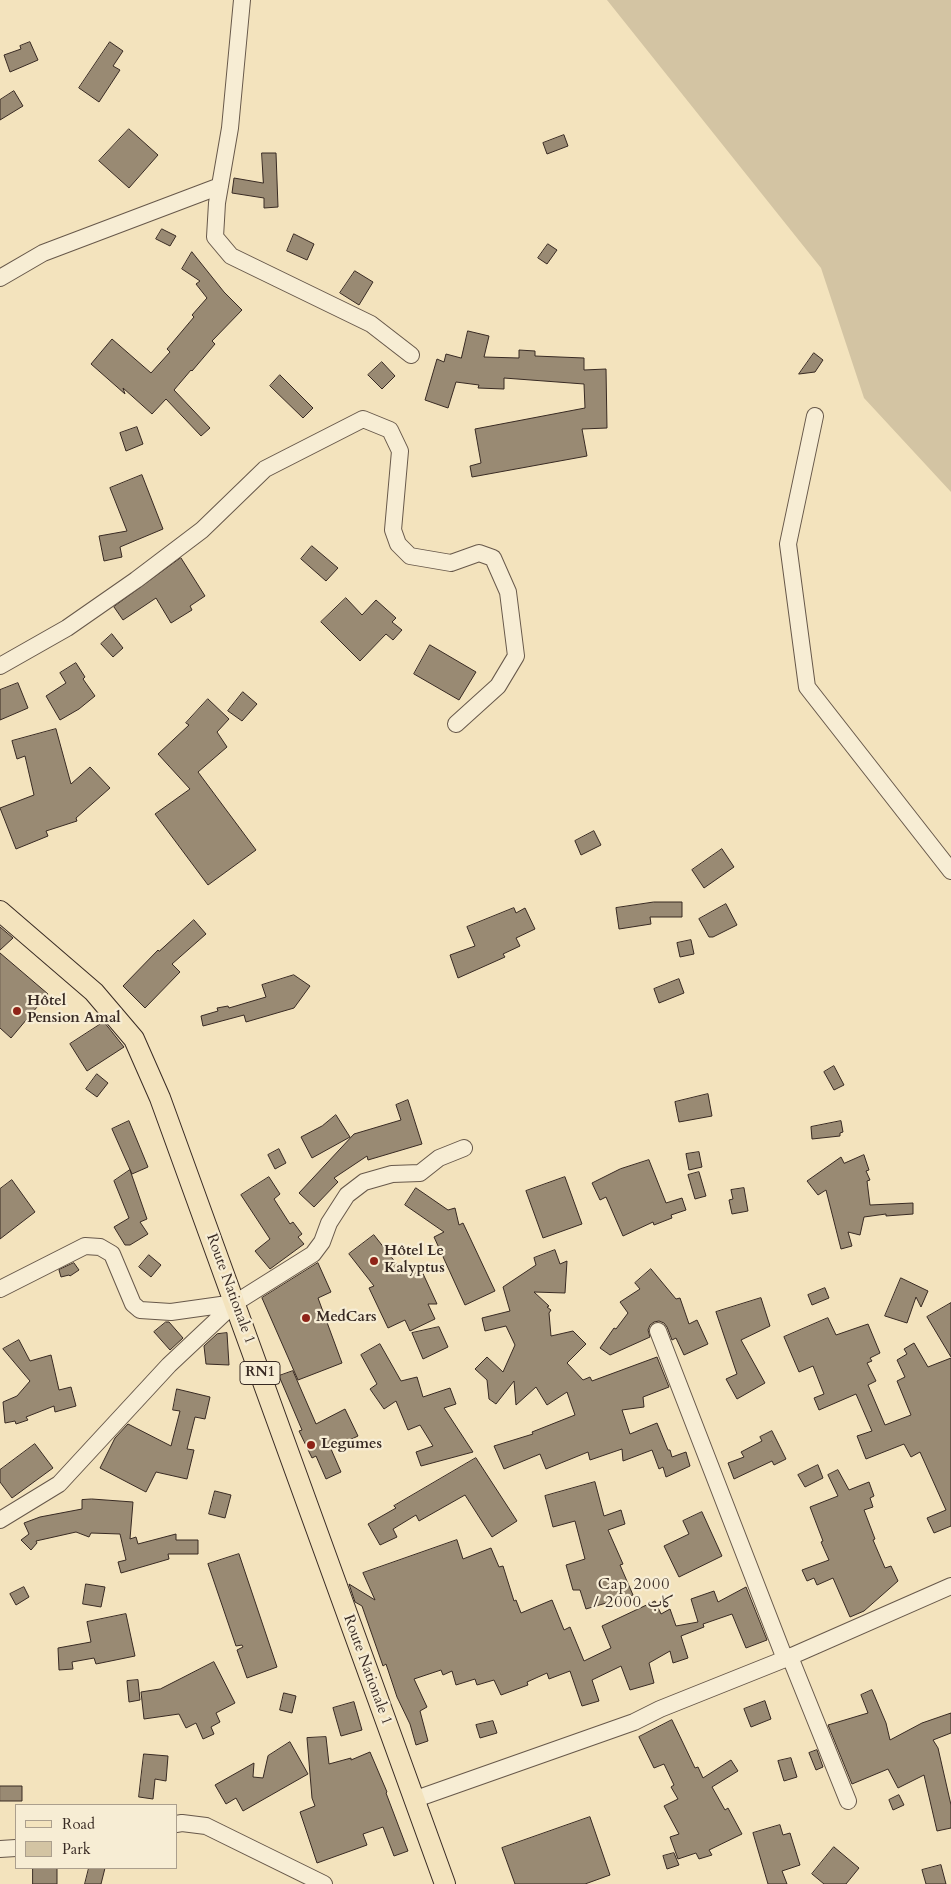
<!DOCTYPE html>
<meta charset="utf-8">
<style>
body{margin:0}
#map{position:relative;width:951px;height:1884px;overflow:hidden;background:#f3e3bd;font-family:Cardo,serif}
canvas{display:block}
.legend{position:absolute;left:15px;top:1804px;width:162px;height:65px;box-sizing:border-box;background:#f7edd4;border:1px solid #ab9f8d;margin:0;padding:6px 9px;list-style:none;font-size:15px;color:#382a23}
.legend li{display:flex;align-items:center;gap:10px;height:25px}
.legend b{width:25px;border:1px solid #ab9f8d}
</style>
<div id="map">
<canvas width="951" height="1884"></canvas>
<ul class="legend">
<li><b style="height:6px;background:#f3e3bd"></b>Road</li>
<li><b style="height:14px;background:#d3c4a3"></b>Park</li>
</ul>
</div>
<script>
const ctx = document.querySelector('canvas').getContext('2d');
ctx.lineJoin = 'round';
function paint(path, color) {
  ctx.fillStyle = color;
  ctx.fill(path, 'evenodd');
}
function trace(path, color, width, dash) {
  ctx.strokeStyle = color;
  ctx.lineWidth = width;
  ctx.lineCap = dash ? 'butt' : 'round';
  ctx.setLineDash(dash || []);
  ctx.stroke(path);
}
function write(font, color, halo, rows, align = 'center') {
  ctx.font = font + ' Cardo,Amiri,serif';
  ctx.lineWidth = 4.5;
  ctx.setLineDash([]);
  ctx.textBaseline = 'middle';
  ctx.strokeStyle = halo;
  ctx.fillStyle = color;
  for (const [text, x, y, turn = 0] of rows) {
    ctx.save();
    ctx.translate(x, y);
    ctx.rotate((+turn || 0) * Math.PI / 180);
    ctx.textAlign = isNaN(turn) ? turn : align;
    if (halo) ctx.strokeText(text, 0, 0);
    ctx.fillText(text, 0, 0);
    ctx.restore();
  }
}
paint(new Path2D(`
 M607,0H951V492L864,398L821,268Z`), '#d3c4a3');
const building = new Path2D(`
 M30,42L38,60L10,72L4,55L21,49L20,46Z
 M110,42L123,51L113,66L120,70L99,102L79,88Z
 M14,91L23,106L0,120V100Z
 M129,129L158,155L129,188L99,161Z
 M564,135L568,146L547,154L543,143Z
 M262,153H276L278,207L264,208V198L232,193L234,178L263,183Z
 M162,229L176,236L170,246L156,239Z
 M294,234L314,244L307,260L287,251Z
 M548,244L557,250L547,264L538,258Z
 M192,252L224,292L242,310L212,341L215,344L192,371L191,370L174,390L210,428L201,436L166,399L152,414L123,388L125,394L91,364L112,339L151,373L170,352L167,349L194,317L192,315L207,298L196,284L200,281L182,269Z
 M355,271L373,282L359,305L340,293Z
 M468,331L489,336L484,357L519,358V350L535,351V356L584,358V370L606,369L607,428L582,429L587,456L472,477L470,466L481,463L475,429L585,408L584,384L504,378V389L478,388L479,385L456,382L448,408L425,400L437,359L444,362L446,354L461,358Z
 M814,353L823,360L815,372L799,374Z
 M382,362L395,376L382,389L368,375Z
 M280,375L313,408L303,418L270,386Z
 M137,427L143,444L126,451L120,433Z
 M142,475L163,529L120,547L122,557L104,561L99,536L127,531L110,488Z
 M312,546L338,568L326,581L301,559Z
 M181,558L205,596L190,606L192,610L171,623L156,598L123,620L114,607Z
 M346,598L362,615L376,600L396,618L392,622L402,630L393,640L386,634L360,661L321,622Z
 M112,634L123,648L113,657L101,644Z
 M430,645L476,672L459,700L414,674Z
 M76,663L85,677L83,679L95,696L79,709L60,720L46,696L66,683L60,673Z
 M18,683L28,708L0,720V690Z
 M243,692L257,704L242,721L228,711Z
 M208,699L229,719L217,732L227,747L198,772L256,850L208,885L155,814L190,789L158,754L189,725L186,723Z
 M56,729L71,784L90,767L110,788L76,818L77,821L46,831L48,836L16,849L0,808L34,795L25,756L17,759L12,741Z
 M594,831L601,845L581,855L575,841Z
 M722,849L734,867L704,888L692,870Z
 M654,902H682V917H650L651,924L619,929L616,908Z
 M726,904L737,925L713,937H709L699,919Z
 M514,908L516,913L525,908L535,929L516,938L520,946L503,954L505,957L458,978L450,955L475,946L467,927Z
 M194,920L206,934L172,964L180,972L145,1008L123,986L158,950L159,951Z
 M0,927L13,938L0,950Z
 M691,940L694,954L680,957L677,943Z
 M0,953L48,994L11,1038L0,1028Z
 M294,975L310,986L294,1008L246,1022L244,1015L203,1026L201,1016L218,1011L217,1008L228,1006L229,1008L266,997L262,985Z
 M679,979L684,993L659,1003L654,989Z
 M104,1022L124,1047L87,1071L70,1044Z
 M834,1066L844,1085L834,1090L824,1072Z
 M97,1074L108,1083L97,1097L86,1089Z
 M708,1094L712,1116L679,1122L675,1102Z
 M408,1100L422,1144L368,1160L367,1156L334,1178L338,1182L314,1207L299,1193L354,1134L401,1120L396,1105Z
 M336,1115L350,1137L312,1158L301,1137L322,1126Z
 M129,1121L148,1167L132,1174L112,1129Z
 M841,1121L843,1132L840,1133V1136L812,1139L811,1127Z
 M279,1149L286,1163L275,1169L268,1155Z
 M699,1152L702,1167L689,1170L686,1154Z
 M864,1155L869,1170L866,1171L870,1180L867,1181L870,1205L913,1203V1214L886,1216V1214L864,1217L860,1235L848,1232L852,1246L841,1249L826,1190L818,1195L807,1181L841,1157L844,1163Z
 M649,1160L666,1203L682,1198L686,1210L671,1215L672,1218L654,1225L653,1222L623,1236L606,1197L600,1200L592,1183L620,1169Z
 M130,1170L147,1219L140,1222L148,1234L130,1245H125L114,1227L129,1218L114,1181Z
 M699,1172L706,1196L695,1199L688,1175Z
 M269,1177L280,1194L274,1199L290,1224L293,1222L302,1234L298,1237L304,1244L270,1269L255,1251L270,1239L241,1195Z
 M565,1177L582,1224L543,1238L526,1191Z
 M12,1180L35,1212L0,1239V1189Z
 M416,1188L448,1210L455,1208L459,1225L463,1223L495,1291L465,1305L434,1237L444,1232L405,1205Z
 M744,1188L748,1211L732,1214L729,1200L733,1199L731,1190Z
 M374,1235L403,1272L419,1265L437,1304H428L435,1319L410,1331L405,1320L388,1328L369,1288L374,1286L349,1254Z
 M555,1250L560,1264L567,1261L565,1293L534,1292L549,1306L547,1307L551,1310L549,1313L551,1336L573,1331L586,1344L567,1363L583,1380L590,1377L592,1381L657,1357L669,1387L643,1397L644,1407L622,1410L630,1434L657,1423L668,1450H670L672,1457L686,1452L690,1466L666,1477L663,1467L659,1469L652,1450L623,1461L622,1449L590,1460L588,1452L546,1469L540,1454L504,1469L494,1446L533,1434L532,1432L575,1415L567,1392L547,1405L536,1387L516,1405L514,1381L496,1404L489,1399L487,1380L475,1369L487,1357L503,1372L515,1345L506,1326L485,1331L482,1318L510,1311L503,1287L536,1265L534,1258Z
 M149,1255L161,1265L151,1277L139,1267Z
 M74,1263L79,1270L70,1276L69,1275L61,1277L59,1270Z
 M318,1263L331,1292L318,1298L342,1363L298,1380L262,1298Z
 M651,1269L676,1299L680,1298L689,1324L697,1320L708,1344L684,1355L676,1338L672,1340L667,1327L664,1323L659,1321L654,1322L650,1325L648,1330L650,1337L610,1355L600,1348L614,1328L616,1329L628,1313L620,1302L640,1289L635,1283Z
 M901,1278L928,1291L921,1307L916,1297L907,1323L885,1316Z
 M825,1288L829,1298L812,1305L808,1295Z
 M761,1298L770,1326L741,1340L765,1383L737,1399L726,1379L737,1374L716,1312Z
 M951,1303V1357L927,1317Z
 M828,1318L836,1335L868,1324L880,1353L870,1358L872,1361L867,1363L876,1381L868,1385L885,1425L911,1415L897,1381L905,1377L897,1360L907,1354L904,1349L914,1343L928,1367L951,1358V1526L934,1533L927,1518L946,1510L920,1452L911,1457L904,1444L866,1459L857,1436L872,1431L856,1394L819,1410L814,1398L824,1394L813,1366L799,1372L784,1337Z
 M166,1322H169L183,1338L170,1350L154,1332Z
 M439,1327L448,1347L423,1359L412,1333Z
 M227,1333L229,1365L206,1364L204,1346L217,1334Z
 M19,1340L30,1361L51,1355L59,1390L71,1387L76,1406L55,1412L54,1406L26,1417L28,1420L16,1424L15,1421L5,1423L3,1402L17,1396L30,1381L3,1349Z
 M380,1344L401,1381L417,1377L423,1397L450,1388L456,1404L444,1408L473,1452L421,1466L416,1452L433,1446L420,1425L408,1430L396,1401L384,1409L370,1389L377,1384L361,1355Z
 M293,1371L316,1424L345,1409L358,1436L331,1449L341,1472L326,1479L316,1456L312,1458L299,1431L302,1430L279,1376Z
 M177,1389L210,1397L205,1419L195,1417L187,1449L194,1450L187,1479L156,1472L146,1492L100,1468L115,1438L128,1424L171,1446L180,1411L173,1410Z
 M772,1431L786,1459L774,1465L772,1461L734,1479L728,1463L744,1457L741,1452L762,1441L760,1437Z
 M35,1444L53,1468L12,1498L0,1482V1470Z
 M476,1458L517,1521L492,1537L465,1495L419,1521L416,1515L393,1529L397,1537L380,1545L368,1524L396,1508L394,1506Z
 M818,1465L823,1478L805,1487L798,1475Z
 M838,1470L849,1490L869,1482L874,1496L870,1498L873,1507L864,1510L875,1539L873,1540L885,1568L891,1566L898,1581L864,1611L850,1617L833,1578L817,1585L814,1578L807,1581L802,1570L829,1560L821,1542L823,1541L810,1507L838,1496L828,1475Z
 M595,1482L604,1516L621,1510L625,1524L608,1530L623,1564L620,1565L633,1595L586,1609L580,1590H573L566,1565L585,1559L575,1521L553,1527L545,1496Z
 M215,1491L231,1495L225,1518L209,1514Z
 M92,1499L133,1502L130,1539L136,1537L138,1544L176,1534V1540H198V1554H168L169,1559L121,1573L118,1562L126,1560L120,1534L91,1533L89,1537L76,1532L36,1541L37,1543L31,1550L21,1540L29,1534L24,1523L40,1517L82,1509V1500Z
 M702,1512L722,1556L679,1577L664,1546L689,1534L683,1521Z
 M457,1540L463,1559L491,1548L499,1567L503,1566L514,1601L516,1600L521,1613L552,1600L564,1630L570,1627L584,1661L611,1648L602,1626L655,1601L661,1614L670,1609L676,1626L698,1622L691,1599L714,1591L718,1602L746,1587L767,1640L746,1648L732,1614L703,1624L704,1627L681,1636L688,1658L673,1663L670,1651L649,1663L654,1683L630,1690L621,1666L592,1680L599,1701L582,1706L570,1671L549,1679L547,1673L527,1682L528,1685L501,1695L494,1680L477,1685L475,1679L456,1685L452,1671L443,1675L441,1670L414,1679L427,1707L420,1711L428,1741L416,1745L410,1724L397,1697L386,1664L383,1666L362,1606L355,1602L349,1584L375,1600L363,1573Z
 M239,1554L277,1667L247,1678L237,1650L243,1647L242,1645L236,1646L208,1564Z
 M86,1584L105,1587L101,1607L83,1604Z
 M24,1587L29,1597L16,1605L10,1594Z
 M126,1614L135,1656L96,1664L94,1658L72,1662L73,1669L59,1670L58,1648L91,1642L87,1622Z
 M214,1662L235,1703L216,1713L220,1722L211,1727L214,1734L203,1739L196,1723L186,1728L179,1714L144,1719L141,1692L160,1689Z
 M138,1680L140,1700L129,1702L127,1681Z
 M872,1690L886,1723L890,1740L922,1723L951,1713V1733L933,1740L938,1748L951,1805V1828L937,1831L924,1775L898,1788L888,1769L852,1784L828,1725L868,1713L861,1695Z
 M284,1693L296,1696L292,1713L280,1710Z
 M765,1701L771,1719L751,1727L744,1709Z
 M354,1702L362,1730L341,1736L333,1708Z
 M672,1720L695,1768L698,1767L703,1778L731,1760L738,1771L712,1787L725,1810L728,1808L742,1834L709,1850L712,1855L699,1859L696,1853L678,1859L670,1837L679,1834L664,1806L678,1799L671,1787L674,1785L664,1764L654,1768L639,1737Z
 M493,1721L497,1733L480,1738L476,1725Z
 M326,1737L329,1764L351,1758V1760L370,1752L387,1792L386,1793L408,1851L394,1856L383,1827L363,1834L367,1845L317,1863L300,1812L315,1806L312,1798L307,1738Z
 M290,1742L308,1774L243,1811L236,1798L226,1804L215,1785L254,1763L253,1777L263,1778L268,1756Z
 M817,1750L823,1767L816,1770L809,1753Z
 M144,1754L168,1756L166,1781L155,1779L153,1799L139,1797Z
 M791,1758L797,1777L784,1781L778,1761Z
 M0,1786H22V1801H0Z
 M899,1795L904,1805L893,1810L889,1800Z
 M590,1817L610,1875L585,1884H515L502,1848Z
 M780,1825L783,1835L790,1833L800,1865L782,1871L787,1884H768L753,1833Z
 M834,1847L859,1868L846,1884H824L812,1874Z
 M674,1853L679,1865L667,1869L663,1856Z
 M941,1865L946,1884H926L922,1870Z
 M33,1868H57V1884H33Z
 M89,1868H105L101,1884H85Z`);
paint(building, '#998a73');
trace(building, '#382a23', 1);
const minor = new Path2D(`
 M242,0L230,128L217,203L215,237L231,256L371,324L411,355
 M0,278L43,253L220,186
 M815,416L788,544L807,687L951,871
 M0,666L67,628L136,580L202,530L265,469L363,419L390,430L400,451L393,530L398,544L410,556L451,563L479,553L493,558L508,592L516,656L498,686L456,724
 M0,1289L85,1246L100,1247L112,1254L133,1304L140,1310L171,1312L235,1303
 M658,1331L785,1659
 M0,1520L59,1484L169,1365L235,1303L313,1254L322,1242L329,1223L347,1195L364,1182L392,1174L420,1173L439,1158L464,1148
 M790,1657L848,1801
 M413,1800L634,1722L660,1709L785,1659L951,1586
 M176,1824L182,1823L206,1826L324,1884
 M0,1849L16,1848`);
const major = new Path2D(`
 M0,911L94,992L134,1039L160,1098L445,1884`);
trace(minor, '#67584a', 18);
trace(major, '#382a23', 22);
trace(minor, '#f7edd4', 16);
trace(major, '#f3e3bd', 20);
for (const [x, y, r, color] of [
 [17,1011,5,"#8f2418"],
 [374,1261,5,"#8f2418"],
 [306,1318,5,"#8f2418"],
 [311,1445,5,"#8f2418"]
]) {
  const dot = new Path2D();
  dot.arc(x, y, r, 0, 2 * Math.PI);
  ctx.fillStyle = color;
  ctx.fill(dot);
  trace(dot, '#f7edd4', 2);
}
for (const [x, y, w] of [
 [260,1373,40]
]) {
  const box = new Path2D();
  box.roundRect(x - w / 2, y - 11.5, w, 23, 4);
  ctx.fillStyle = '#f7edd4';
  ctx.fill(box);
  trace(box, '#382a23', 1);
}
write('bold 14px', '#382a23', null, [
 ["RN1",260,1373]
]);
write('bold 15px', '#382a23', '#f7edd4', [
 ["Hôtel",27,1002],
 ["Pension Amal",27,1019],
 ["Hôtel Le",384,1252],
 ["Kalyptus",384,1269],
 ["MedCars",316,1318],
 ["Legumes",321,1445]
], 'left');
write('15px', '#382a23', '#f7edd4', [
 ["Route Nationale 1",230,1289,70],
 ["Route Nationale 1",367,1670,70]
]);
ctx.letterSpacing = '1px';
write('16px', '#382a23', '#f7edd4', [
 ["Cap 2000",634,1585],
 ["/ كاب 2000",634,1603]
]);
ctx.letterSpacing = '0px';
</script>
